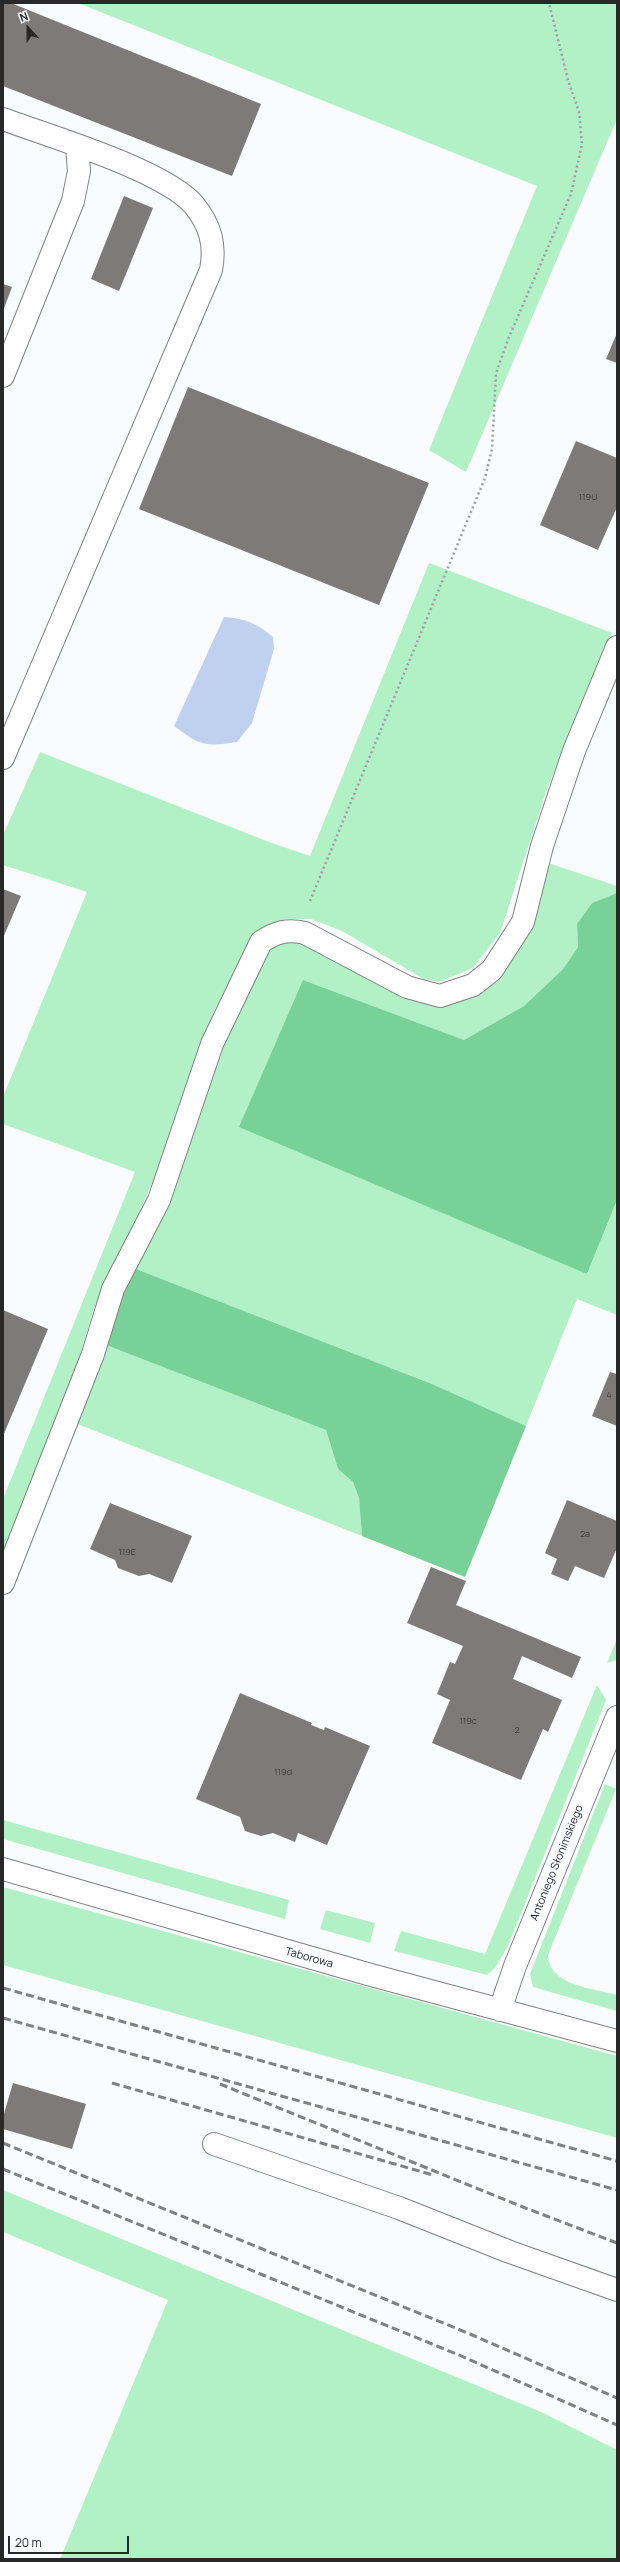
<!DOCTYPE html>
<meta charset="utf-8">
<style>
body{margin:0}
#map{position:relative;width:620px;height:2562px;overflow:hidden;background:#fafbfe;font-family:Manrope,sans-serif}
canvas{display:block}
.frame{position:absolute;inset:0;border:4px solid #282829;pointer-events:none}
.north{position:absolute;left:8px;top:8px;width:40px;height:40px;-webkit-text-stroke:3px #fafbfe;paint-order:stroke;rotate:339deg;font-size:11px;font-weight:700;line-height:16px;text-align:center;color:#282829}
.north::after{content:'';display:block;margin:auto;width:14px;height:18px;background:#282829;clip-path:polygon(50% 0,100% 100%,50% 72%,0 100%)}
.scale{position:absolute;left:8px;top:2536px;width:121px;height:18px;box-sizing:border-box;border:2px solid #282829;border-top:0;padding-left:5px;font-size:12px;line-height:14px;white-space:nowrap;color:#282829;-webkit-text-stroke:3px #fafbfe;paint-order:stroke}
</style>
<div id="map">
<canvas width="620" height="2562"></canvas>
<div class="frame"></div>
<div class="north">N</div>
<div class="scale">20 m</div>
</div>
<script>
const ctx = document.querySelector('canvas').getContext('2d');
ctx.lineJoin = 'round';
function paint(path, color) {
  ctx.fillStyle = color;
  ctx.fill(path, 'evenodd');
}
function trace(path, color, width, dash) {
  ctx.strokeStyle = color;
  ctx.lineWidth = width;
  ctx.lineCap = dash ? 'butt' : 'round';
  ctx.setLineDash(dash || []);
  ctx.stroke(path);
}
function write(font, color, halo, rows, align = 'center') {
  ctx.font = font + ' Manrope,sans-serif';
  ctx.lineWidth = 3;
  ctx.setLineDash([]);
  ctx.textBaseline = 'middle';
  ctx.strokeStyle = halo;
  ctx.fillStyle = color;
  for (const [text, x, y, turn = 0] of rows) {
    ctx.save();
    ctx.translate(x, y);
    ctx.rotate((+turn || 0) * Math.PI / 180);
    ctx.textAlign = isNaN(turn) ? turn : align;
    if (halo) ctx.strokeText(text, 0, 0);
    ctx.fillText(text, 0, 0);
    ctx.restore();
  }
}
paint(new Path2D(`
 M78,3H617V119L466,472L429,450L537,186Z
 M429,563L612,633L547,789L500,933L473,968L439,982L424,979L342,931L311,919H285L264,928L251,939L215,1009L155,1176L125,1245L94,1308L73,1378L3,1552V1499L135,1172L3,1124V1097L87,892L3,865V835L40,752L269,842L310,856Z
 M548,863L617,886V893L592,903L577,924L578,947L563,969L524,1006L464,1040L303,980L587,1274L617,1200V1315L577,1299L526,1426L432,1384L136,1269L222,1045L264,956L274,944L285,941L307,945L410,999L438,1003L479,992Z
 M106,1345L326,1430L338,1469L353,1482L359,1498L362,1536L75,1423Z
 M617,1639V1660L607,1663Z
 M597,1685L606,1700L508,1946L495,1968L487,1975L394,1951L401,1931L485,1954Z
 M605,1784L616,1789L548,1955C549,1986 593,1988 617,1995V2011L533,1987L530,1974Z
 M3,1820L289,1900L285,1919L3,1839Z
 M3,1887L617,2056V2138L3,1965Z
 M326,1910L375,1923L370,1943L320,1929Z
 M3,2190L541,2412L617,2450V2559H60L168,2300L3,2232Z`), '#b2f0c6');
paint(new Path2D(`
 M617,893V1200L587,1274L239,1127L303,980L464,1040L524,1006L563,969L578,947L577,924L592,903Z
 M136,1269L432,1384L526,1426L465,1577L362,1536L359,1498L353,1482L338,1469L326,1430L106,1345L116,1303Z`), '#77d199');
paint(new Path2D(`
 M224,617C244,618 258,624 273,637L274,649L252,723L237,742C205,747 201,746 174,726Z`), '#c0d1f0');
paint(new Path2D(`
 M3,3H11L261,104L232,176L3,86Z
 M124,196L153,208L119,291L91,279Z
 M3,284L12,287L3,311Z
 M617,333V363L606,359Z
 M188,387L429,483L379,605L139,509Z
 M576,441L617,458V507L598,550L540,525Z
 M3,889L21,896L3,938Z
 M3,1310L48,1329L3,1436Z
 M610,1372L617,1374V1426L592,1416Z
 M567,1500L617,1521V1548L604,1578L575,1566L568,1581L551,1574L557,1559L545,1553Z
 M110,1503L192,1536L172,1583L149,1574L139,1576L118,1568L115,1560L90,1549Z
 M431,1567L466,1581L456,1605L581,1657L572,1678L522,1656L513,1679L562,1700L548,1732L543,1729L521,1780L432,1743L450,1700L437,1694L450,1662L455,1664L463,1646L407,1623Z
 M240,1693L312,1723L311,1725L324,1730L325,1727L370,1746L327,1845L298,1833L295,1842L273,1833L261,1836L245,1831L240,1817L196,1799Z
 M13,2083L86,2104L72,2149L3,2129V2117Z`), '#7d7a7a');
const service = new Path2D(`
 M3,119C49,136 164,170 194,205C210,225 216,244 211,270L3,758
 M3,376L73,201L79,171L77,146
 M3,1583L93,1354L113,1289L159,1200L212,1044L261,942C276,932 287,929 305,933L407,987L440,996L473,985L492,970L523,922L542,846L574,751L617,647
 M214,2144L399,2208L510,2252L617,2290`);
const minor = new Path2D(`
 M3,1869L371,1975L617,2041
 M500,2010L515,1966L617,1717`);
trace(service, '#808183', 24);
trace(minor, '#808183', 24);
trace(new Path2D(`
 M310,901L485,478L492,449L496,373L509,337L571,194L582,144L579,112L568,80L549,3`), '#9e9ea0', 2.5, [2, 3]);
trace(service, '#fff', 22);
trace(minor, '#fff', 22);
trace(new Path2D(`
 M3,1988L617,2161
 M3,2018L617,2190
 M112,2083L433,2175
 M220,2084L523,2207L617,2243
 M3,2143L470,2334L617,2398
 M3,2169L459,2355L617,2425`), '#818183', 3, [8, 4]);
write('9px', '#3d3c3d', null, [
 ["119U",588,497],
 ["4",609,1395],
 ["2a",585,1534],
 ["119E",127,1552],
 ["119c",468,1721],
 ["2",517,1730],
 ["119d",283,1772]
]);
write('11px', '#282829', '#fafbfe', [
 ["Antoniego Słonimskiego",557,1863,-68],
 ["Taborowa",309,1958,16]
]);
</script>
